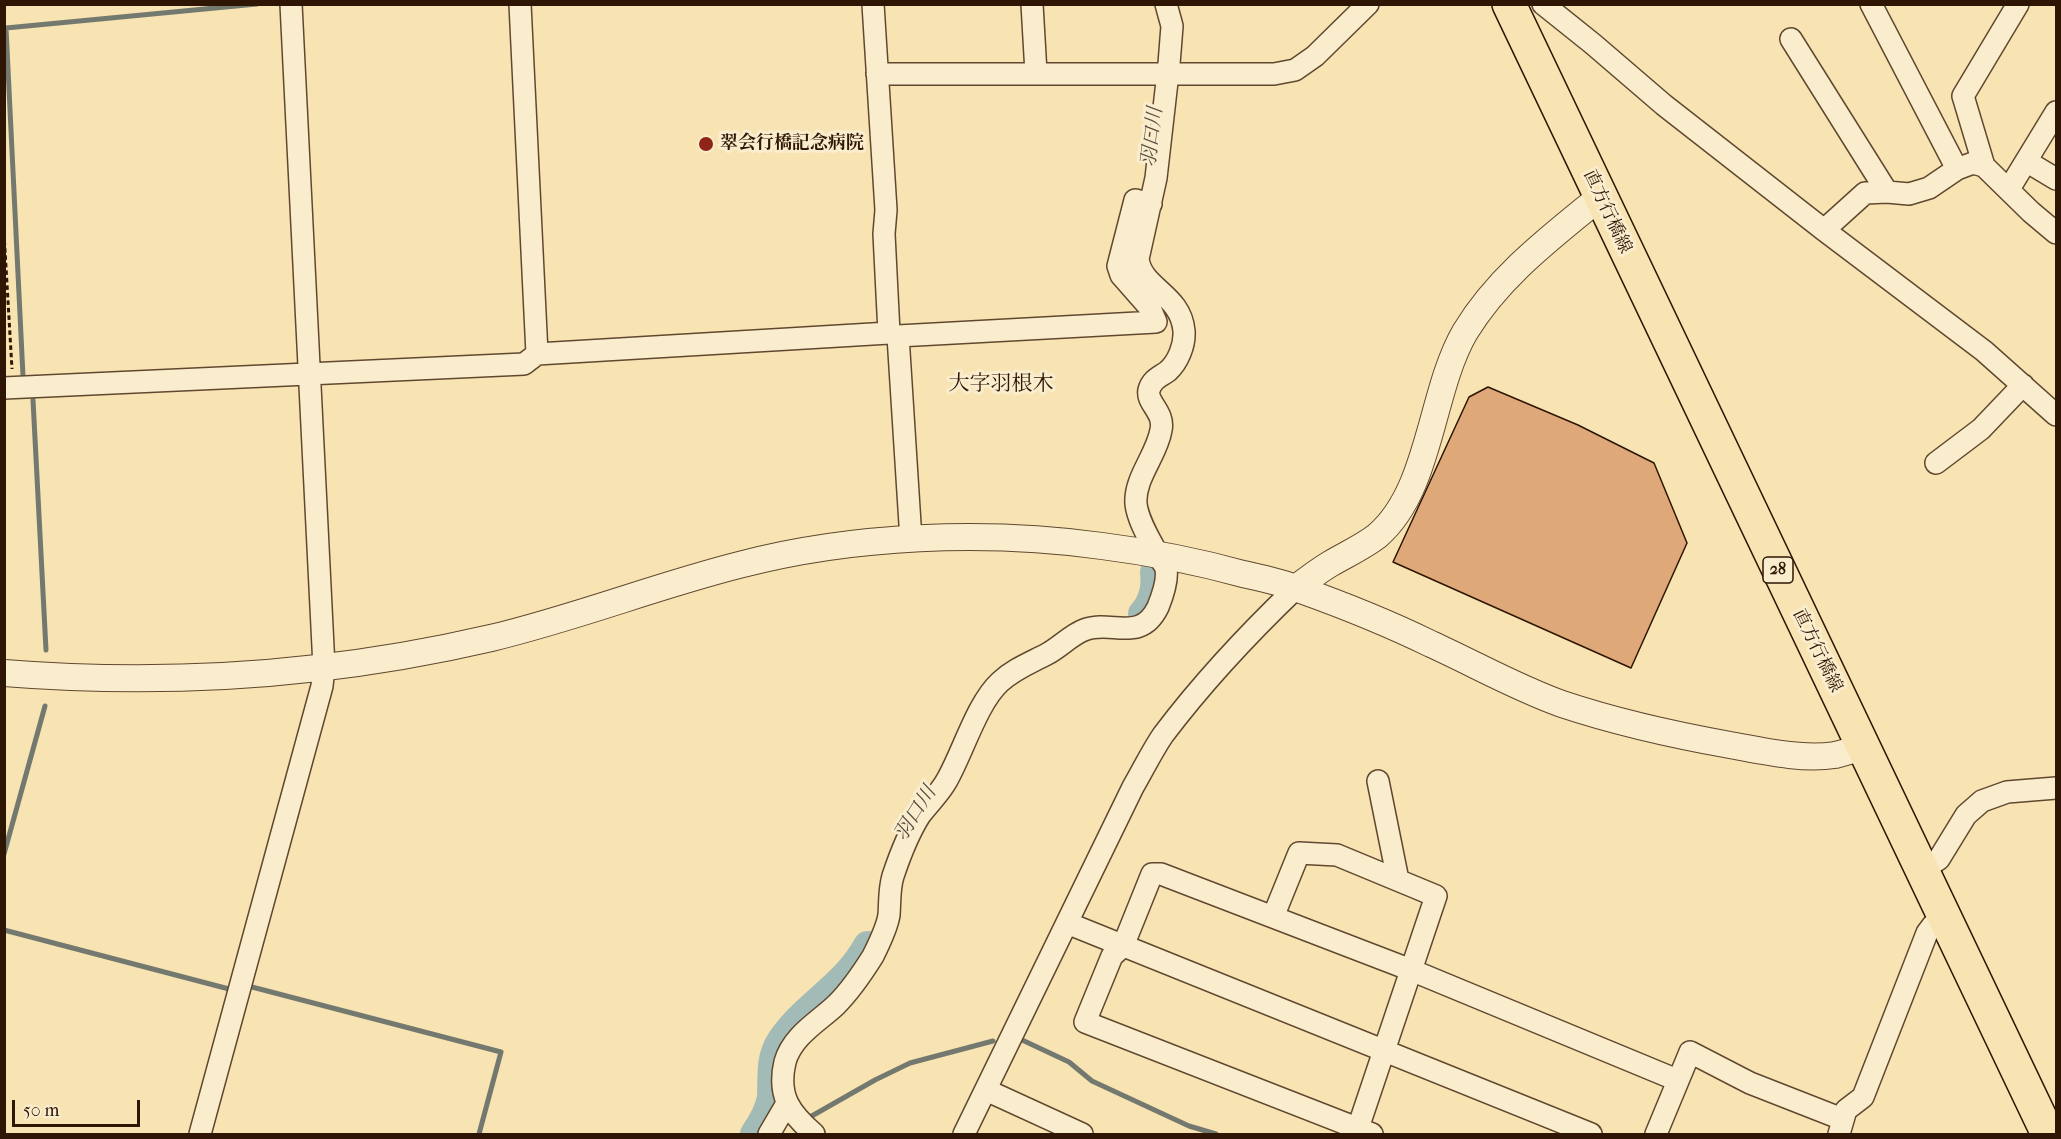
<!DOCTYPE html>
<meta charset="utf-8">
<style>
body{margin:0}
#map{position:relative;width:2061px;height:1139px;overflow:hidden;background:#f8e3b2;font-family:"IM FELL French Canon",serif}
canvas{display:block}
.frame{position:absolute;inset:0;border:6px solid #2e1504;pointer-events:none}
.scale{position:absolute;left:12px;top:1100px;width:128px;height:27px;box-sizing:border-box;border:3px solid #2e1504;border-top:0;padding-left:8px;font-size:18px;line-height:21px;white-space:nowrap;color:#2e1504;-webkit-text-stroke:4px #faedcd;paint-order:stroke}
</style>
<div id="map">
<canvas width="2061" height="1139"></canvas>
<div class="frame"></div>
<div class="scale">50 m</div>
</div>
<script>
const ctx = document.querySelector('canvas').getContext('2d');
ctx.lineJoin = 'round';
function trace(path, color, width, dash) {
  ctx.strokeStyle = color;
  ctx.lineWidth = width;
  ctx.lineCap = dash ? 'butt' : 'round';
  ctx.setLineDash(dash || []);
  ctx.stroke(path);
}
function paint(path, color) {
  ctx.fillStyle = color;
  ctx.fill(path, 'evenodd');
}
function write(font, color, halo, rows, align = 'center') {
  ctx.font = font + ' "IM FELL French Canon","Noto Serif JP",serif';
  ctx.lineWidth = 6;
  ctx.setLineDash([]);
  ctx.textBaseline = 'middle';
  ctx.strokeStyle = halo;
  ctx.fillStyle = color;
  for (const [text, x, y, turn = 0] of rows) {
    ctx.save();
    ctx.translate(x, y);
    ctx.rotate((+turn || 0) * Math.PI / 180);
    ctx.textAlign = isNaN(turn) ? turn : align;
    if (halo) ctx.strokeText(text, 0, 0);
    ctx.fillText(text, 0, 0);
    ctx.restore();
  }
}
trace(new Path2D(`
 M23,376L6,28L257,4
 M33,400L46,650
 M4,854L45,706
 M4,930L229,989
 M252,987L501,1052L479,1134
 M1020,1039L1069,1062L1092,1081L1189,1126L1216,1134
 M810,1117L875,1080L910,1063L993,1041`), '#74796f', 5);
trace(new Path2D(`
 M1143,614C1154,602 1157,588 1155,572
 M755,1134C762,1124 770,1110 772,1097C773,1078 770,1059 781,1042C804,1006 845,988 868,946`), '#a2bbb7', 30);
const building = new Path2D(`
 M1488,387L1578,425L1654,463L1687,543L1631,668L1393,562L1469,397Z`);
paint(building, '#dea878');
trace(building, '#2e1504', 1.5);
const minor = new Path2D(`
 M873,4L886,210L884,234L889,333
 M1032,4L1036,73
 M1543,4L1593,44L1664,105L1824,230L1984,351L2056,415
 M1871,4L1957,169
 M1791,39L1887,192
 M877,74H1274L1295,70L1315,56L1368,4
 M2026,161L2056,179
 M1984,166L1963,96L2018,4
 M2009,189L2056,112
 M1824,230L1865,193L1887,192L1909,194L1929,188L1957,169L1973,163L1984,166L2031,212L2056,233
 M898,336L911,540
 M537,354L889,333L898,336L1156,322L1150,308L1121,275L1118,266L1135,200L1151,204
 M4,388L524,364L537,354L520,4
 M1936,463L1981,429L2023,385
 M1378,781L1398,880
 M1921,871L1939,859L1966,815L1982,801L2007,792L2056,788
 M1273,917L1299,853L1337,855L1436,896L1356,1134
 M1067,923L1591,1134
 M986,1090L1082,1134
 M200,1134L322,686L324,667L291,4
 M769,1134L786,1105
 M814,1134C790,1113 777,1096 785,1062C792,1036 818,1022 836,1005C849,992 863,972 873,956C879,944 887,928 889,915C890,902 889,889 893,876C900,855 908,834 920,815C929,803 940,793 947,780C963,752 977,703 1000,682C1014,669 1030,663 1047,654C1060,647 1071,635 1084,630C1111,619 1140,644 1158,607C1162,597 1168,580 1166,569C1165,565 1160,559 1158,555C1150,540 1138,521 1136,504C1134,478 1157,455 1161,430C1165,412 1146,403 1149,390C1152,379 1160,377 1168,371C1178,362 1185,345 1184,331C1181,294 1142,289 1138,259L1156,178L1169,64L1172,26L1166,4
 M964,1134L1133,787C1143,770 1152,751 1163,735C1203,682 1249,633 1296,588
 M1372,1134L1085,1022L1112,956L1123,946L1152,874H1161L1411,970L1677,1080
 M1656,1134L1690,1052L1750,1083L1842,1119
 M1839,1134L1846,1110L1863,1097L1927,933L1933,925L1944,918`);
const tertiary = new Path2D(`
 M1296,588C1307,580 1318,571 1330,564C1345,555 1363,547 1377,536C1431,490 1430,392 1465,332C1499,276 1550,238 1600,197
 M4,673C167,686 332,675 491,638C575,618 656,586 739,565C853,535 986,530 1102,546C1149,552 1196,561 1243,574C1261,578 1281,582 1298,589C1343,605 1388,623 1431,644C1475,664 1517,688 1562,704C1616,722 1674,735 1730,745C1763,751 1801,760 1835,755C1844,753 1853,750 1862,747`);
const primary = new Path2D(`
 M1509,4L2048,1134`);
trace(minor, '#604830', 24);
trace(tertiary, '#604830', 28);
trace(primary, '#2e1504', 36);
trace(new Path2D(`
 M4,233L12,369`), '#2e1504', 3, [4.5, 3]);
trace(minor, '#faedcd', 21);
trace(tertiary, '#faedcd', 26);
trace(primary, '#f8e3b2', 33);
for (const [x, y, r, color] of [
 [706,144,8,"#8f2418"]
]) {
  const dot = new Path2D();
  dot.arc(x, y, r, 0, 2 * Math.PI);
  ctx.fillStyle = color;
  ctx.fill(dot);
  trace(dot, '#faedcd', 2);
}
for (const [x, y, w] of [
 [1778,570,30]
]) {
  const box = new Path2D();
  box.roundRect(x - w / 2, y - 13, w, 26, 4.5);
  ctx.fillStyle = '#faedcd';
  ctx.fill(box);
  trace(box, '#2e1504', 1.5);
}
write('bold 16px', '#2e1504', null, [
 ["28",1778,570]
]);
write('bold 18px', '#2e1504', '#faedcd', [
 ["翠会行橋記念病院",720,144]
], 'left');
write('18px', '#2e1504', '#faedcd', [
 ["直方行橋線",1607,212,65],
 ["直方行橋線",1817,651,64]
]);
write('italic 20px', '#574f43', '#faedcd', [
 ["羽口川",1153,137,-83],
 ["羽口川",916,814,-58]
]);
write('21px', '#2e1504', '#faedcd', [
 ["大字羽根木",1001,385]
]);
</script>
